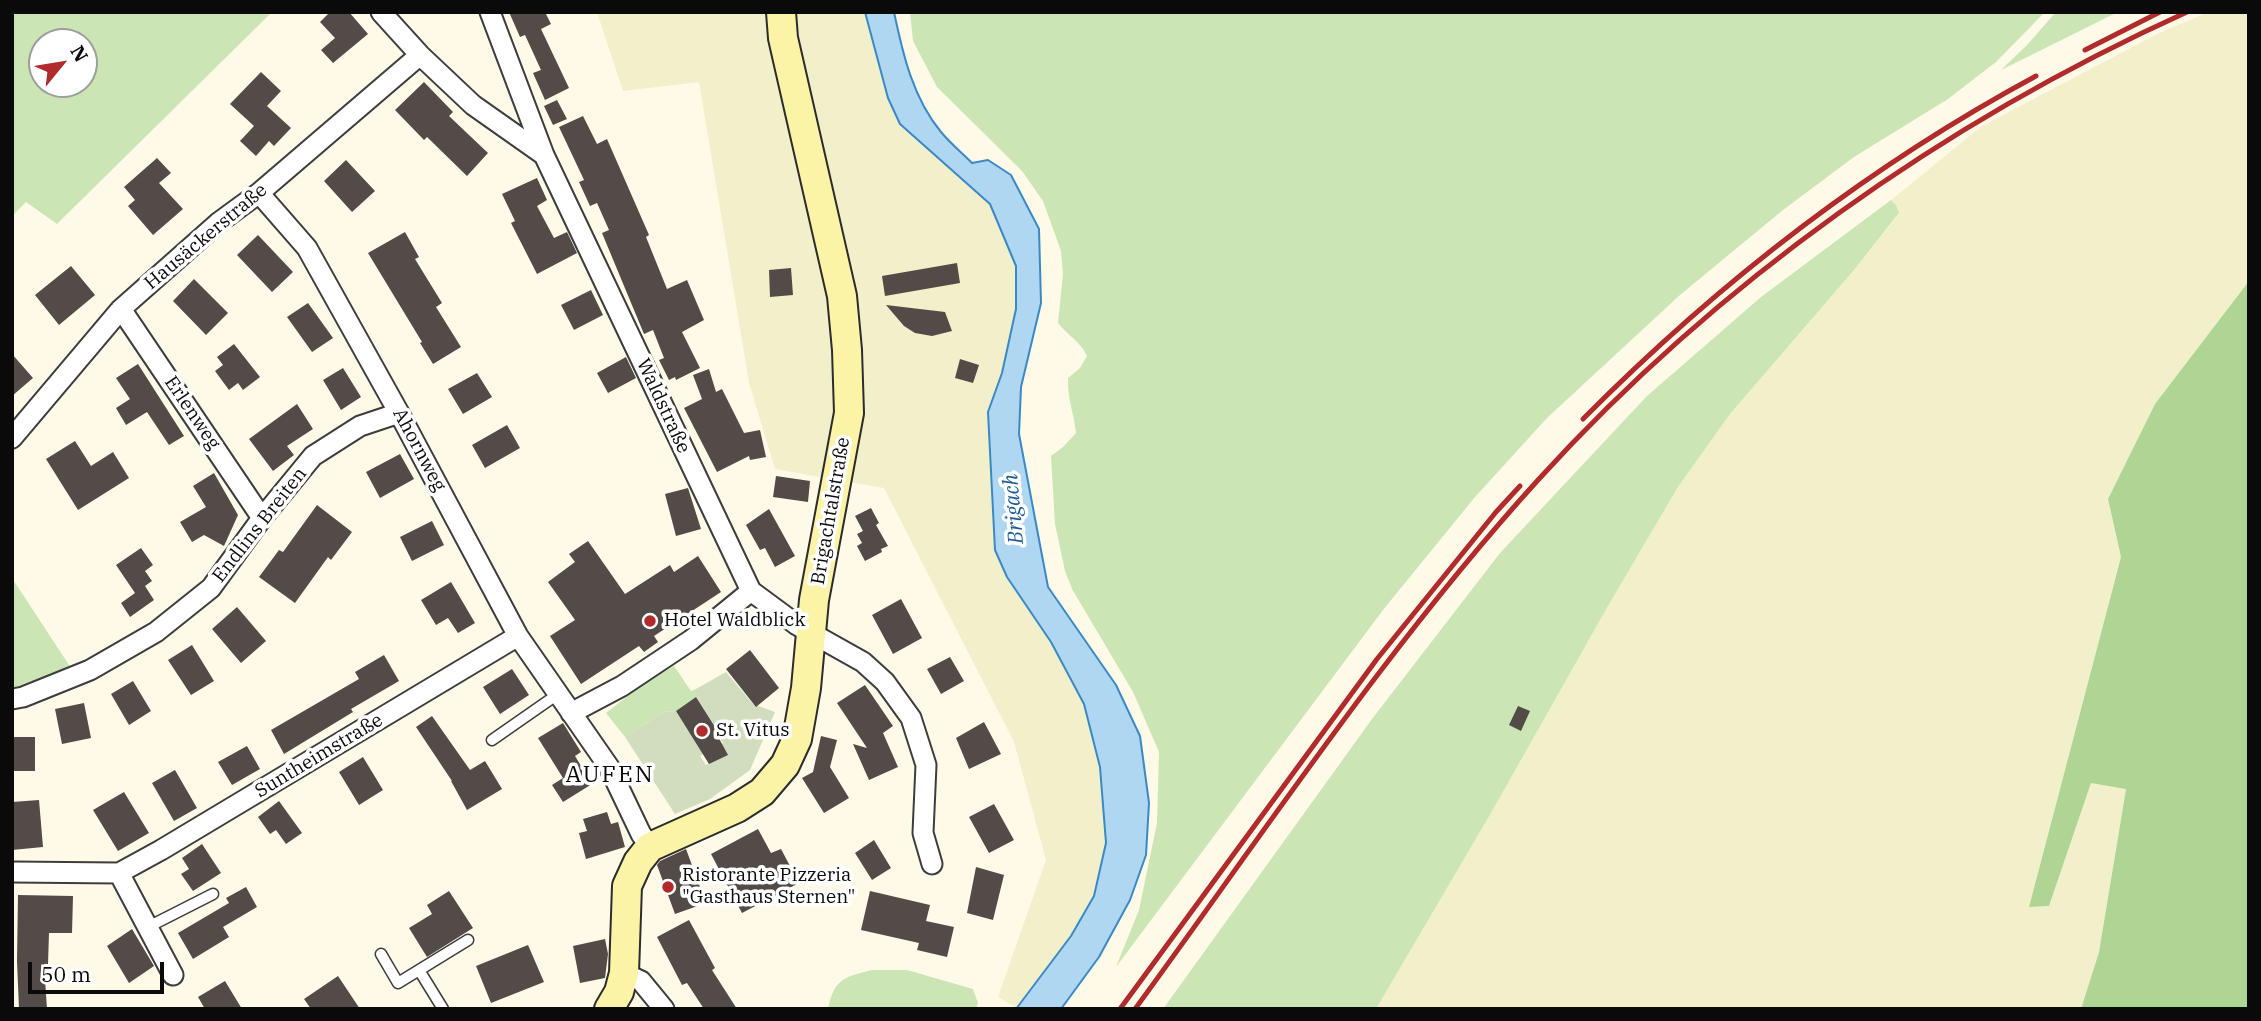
<!DOCTYPE html>
<meta charset="utf-8">
<style>
body{margin:0}
#map{position:relative;width:2261px;height:1021px;overflow:hidden;background:#fefae7;font-family:"IBM Plex Serif",serif}
canvas{display:block}
.frame{position:absolute;inset:0;border:14px solid #0a0a0a;pointer-events:none}
.north{position:absolute;left:28px;top:28px;width:70px;height:70px;box-sizing:border-box;background:#fff;border:2px solid #9d9d9d;border-radius:50%;rotate:60deg;font-size:19px;font-weight:700;line-height:28px;text-align:center;color:#0a0a0a}
.north::after{content:'';display:block;margin:auto;width:24px;height:32px;background:#b12a2c;clip-path:polygon(50% 0,100% 100%,50% 72%,0 100%)}
.scale{position:absolute;left:28px;top:962px;width:136px;height:32px;box-sizing:border-box;border:4px solid #0a0a0a;border-top:0;padding-left:9px;font-size:21px;line-height:24px;white-space:nowrap;color:#0a0a0a;-webkit-text-stroke:5px #fff;paint-order:stroke}
</style>
<div id="map">
<canvas width="2261" height="1021"></canvas>
<div class="frame"></div>
<div class="north">N</div>
<div class="scale">50 m</div>
</div>
<script>
const ctx = document.querySelector('canvas').getContext('2d');
ctx.lineJoin = 'round';
function paint(path, color) {
  ctx.fillStyle = color;
  ctx.fill(path, 'evenodd');
}
function trace(path, color, width, dash) {
  ctx.strokeStyle = color;
  ctx.lineWidth = width;
  ctx.lineCap = dash ? 'butt' : 'round';
  ctx.setLineDash(dash || []);
  ctx.stroke(path);
}
function write(font, color, halo, rows, align = 'center') {
  ctx.font = font + ' "IBM Plex Serif",serif';
  ctx.lineWidth = 7;
  ctx.setLineDash([]);
  ctx.textBaseline = 'middle';
  ctx.strokeStyle = halo;
  ctx.fillStyle = color;
  for (const [text, x, y, turn = 0] of rows) {
    ctx.save();
    ctx.translate(x, y);
    ctx.rotate((+turn || 0) * Math.PI / 180);
    ctx.textAlign = isNaN(turn) ? turn : align;
    if (halo) ctx.strokeText(text, 0, 0);
    ctx.fillText(text, 0, 0);
    ctx.restore();
  }
}
paint(new Path2D(`
 M597,12H865L888,98L900,124L990,204L1017,266L1016,309L1002,373L988,412L995,550L1007,577L1051,642L1084,704L1100,767L1106,844L1094,896L1071,936L1017,1008L998,997L1046,860L1014,742L884,488L775,469L749,383L699,82L623,91Z
 M2209,12H2249V281L2155,404L2108,499L2121,557L2029,907L2049,906L2091,783L2126,788L2099,952L2081,1009H1376L1491,813L1608,606L1678,487L1730,414L1854,270L1899,214L1896,205L1891,200L1982,126L2163,31Z`), '#f1f0ca');
paint(new Path2D(`
 M12,12H272L57,224L26,202L12,216ZM84,42V84H42V42Z
 M910,12H2045L1996,62L1948,99L1854,157L1783,210L1680,295L1547,418L1475,497L1383,610L1116,967L1139,910L1157,823L1159,752L1133,692L1072,589L1065,571L1055,524L1051,456L1063,447L1076,433C1074,414 1067,397 1068,378L1080,368L1087,356C1080,341 1068,336 1058,323L1063,274L1061,251L1043,201L1022,171L937,87L913,41Z
 M2056,12H2118L2001,70L2027,45Z
 M1891,200L1896,205L1899,213L1854,270L1730,414L1678,487L1608,606L1491,813L1376,1009H1163L1372,719L1500,553L1647,396L1761,297Z
 M12,578L71,668L12,688Z
 M674,666L691,691L696,689V697L676,711L664,712L625,737L606,713L643,684Z
 M872,970H907L973,989L978,1003L976,1009H828C834,979 844,977 872,970Z`), '#cce5b4');
paint(new Path2D(`
 M2249,281V1009H2081L2099,952L2126,789L2091,783L2049,906L2029,907L2121,557L2108,499L2155,404Z`), '#afd594');
paint(new Path2D(`
 M726,672L753,704L775,712L750,770L710,799L675,814L625,737L664,712L676,711L707,752L700,756L706,765L727,755L721,745L723,743L714,732L717,729L696,697V689Z`), '#d1ddbc');
const water = new Path2D(`
 M865,12H894C903,55 913,98 941,132C950,143 962,153 972,163L988,160L1011,175L1039,229L1041,303L1021,387L1019,434L1048,587L1116,685L1140,736L1149,803L1146,855L1130,900L1099,957L1061,1009H1016L1071,936L1094,896L1106,843L1100,767L1084,704L1051,642L1007,577L995,550L988,412L1002,373L1016,309V266L990,204L900,124L888,98Z`);
paint(water, '#afd7f2');
trace(water, '#3a89c5', 2);
paint(new Path2D(`
 M330,12H349L368,34L333,63L321,50L335,38L320,22Z
 M509,12H545L551,24L541,29L569,88L545,100L533,73L541,70L525,35L520,37Z
 M261,72L281,91L267,106L291,128L274,146L269,141L256,156L240,141L254,126L230,104Z
 M424,82L453,112L449,116L488,153L467,176L427,137L424,140L395,110Z
 M557,100L567,119L553,125L544,106Z
 M583,116L597,144L607,139L649,235L646,237L667,289L687,280L704,320L682,332L700,368L676,380L675,377L669,380L659,360L664,358L653,330L644,334L602,233L609,230L597,203L590,206L579,182L584,180L559,127Z
 M157,158L171,173L159,183L183,209L153,235L128,206L135,200L124,187Z
 M346,160L375,191L352,212L324,181Z
 M537,178L547,200L537,206L554,238L567,232L577,253L537,274L511,223L515,221L502,194Z
 M405,232L419,257L415,259L442,303L436,307L461,347L433,364L420,343L422,342L368,253Z
 M258,235L293,272L272,292L237,255Z
 M957,263L960,283L885,296L882,276Z
 M71,266L95,295L59,325L35,295Z
 M791,268L793,295L770,297L769,270Z
 M194,279L228,313L206,335L173,301Z
 M591,290L603,315L574,330L561,305Z
 M308,303L333,338L312,352L287,317Z
 M886,305L945,312L952,331L932,336L915,333L904,326Z
 M234,344L260,377L243,390L238,383L229,390L215,371L223,365L217,357Z
 M12,354L33,378L12,396Z
 M626,357L636,378L608,393L597,373Z
 M960,359L979,365L973,383L955,378Z
 M138,364L184,436L169,445L147,412L126,425L116,408L130,399L116,378Z
 M343,368L361,397L341,410L323,380Z
 M709,369L716,392L722,389L744,433L760,430L766,457L750,460L749,456L717,472L684,408L702,399L693,375Z
 M477,373L492,397L463,414L448,389Z
 M297,404L313,429L287,446L294,455L273,471L249,439Z
 M507,425L520,448L485,468L472,445Z
 M75,441L91,466L113,452L129,478L78,510L46,459Z
 M400,454L414,479L380,498L366,472Z
 M214,473L238,515L224,546L204,535L192,542L180,522L206,507L193,486Z
 M776,476L810,481L808,502L773,497Z
 M688,488L701,529L676,536L665,494Z
 M317,505L352,532L331,560L328,557L295,603L259,577L279,550L283,552Z
 M871,508L879,523L876,525L888,546L881,549L882,552L865,561L857,546L862,543L857,534L863,531L855,516Z
 M769,509L795,556L775,567L765,548L760,550L746,525Z
 M432,521L444,545L412,561L400,537Z
 M588,541L625,594L670,565L674,572L698,556L721,592L654,636L658,642L644,652L639,646L581,684L550,636L575,620L548,582L575,562L569,554Z
 M141,548L153,565L145,571L152,581L145,586L154,600L130,617L121,603L135,593L116,565Z
 M451,582L475,623L458,633L448,618L436,625L421,600Z
 M901,599L922,638L893,654L872,615Z
 M237,607L266,641L241,663L212,629Z
 M192,645L214,681L191,695L168,660Z
 M750,650L779,688L756,707L726,669Z
 M384,655L399,681L351,709L353,712L284,754L271,730L359,679L355,672Z
 M950,657L964,681L941,694L927,669Z
 M512,669L529,695L500,714L483,687Z
 M133,681L151,711L129,725L111,694Z
 M865,685L893,726L883,733L898,767L869,780L853,744L867,748L837,703Z
 M696,697L717,730L715,731L728,755L709,764L676,711Z
 M84,703L91,738L62,744L55,709Z
 M1518,706L1530,711L1521,731L1509,725Z
 M432,716L470,770L485,761L502,789L467,810L451,781H452L416,727Z
 M984,722L1001,754L969,769L956,738Z
 M563,723L581,752L575,756L592,784L563,802L552,785L563,778L538,738Z
 M821,736L837,740L830,767L849,798L824,813L802,778L813,772Z
 M12,737H35V771H12Z
 M247,746L260,769L232,785L218,762Z
 M363,757L383,790L359,805L339,772Z
 M175,770L197,808L174,821L152,783Z
 M124,792L149,833L118,851L93,810Z
 M39,800L43,847L12,850V802Z
 M279,801L302,833L286,844L276,830L270,834L258,817Z
 M994,804L1014,840L989,853L969,817Z
 M607,812L611,824L618,822L625,847L586,859L579,833L587,831L583,819Z
 M758,829L771,853L781,849L799,883L742,913L711,854Z
 M874,840L891,868L872,880L855,853Z
 M202,844L221,873L193,891L181,874L189,869L182,858Z
 M686,849L706,903L675,914L657,865L660,861Z
 M976,867L1004,875L993,920L967,913Z
 M246,887L257,907L223,927L229,937L193,959L178,933L229,903L226,898Z
 M449,891L473,928L427,957L409,928L432,914L427,905Z
 M870,891L930,905L926,921L954,927L947,957L917,950L919,943L861,930Z
 M18,895L73,896L72,933H49L48,964H44L47,1009H19L17,961Z
 M689,920L715,968L712,970L737,1009H704L687,983L682,985L657,937Z
 M132,929L154,966L129,983L107,946Z
 M605,939L608,954L605,978L580,983L573,946Z
 M528,945L544,982L491,1003L476,966Z
 M338,976L360,1009H311L304,999Z
 M225,981L242,1009H205L198,997Z`), '#524b47');
const lane = new Path2D(`
 M492,740L558,694
 M148,927L213,894
 M381,954L398,983L468,940
 M419,970L443,1009`);
const street = new Path2D(`
 M381,12L420,55L473,105L544,155
 M490,12L544,155L751,591L797,625L863,662L885,682L911,718L926,765L923,833L932,864
 M259,193L307,248L399,413L518,636L609,767L641,834L650,847
 M121,309L262,518
 M12,438L121,309L218,223L259,193L420,55
 M12,699L23,697L90,670L156,632L211,588L262,518L313,456L360,426L399,413
 M571,713L622,686L691,640L751,591
 M12,872L119,873L161,850L518,636
 M119,873L173,975
 M624,973L641,981L664,1009`);
const secondary = new Path2D(`
 M609,1009L619,992L624,973L627,886L638,862L650,847L737,808L762,792L785,765L797,739L806,688L814,600L849,413L847,350L842,296L783,38L781,12`);
trace(lane, '#3d3d3d', 13);
trace(street, '#3d3d3d', 23);
trace(secondary, '#2c2c2c', 32);
trace(lane, '#fff', 10);
trace(street, '#fff', 19);
trace(secondary, '#fbf4a6', 28);
trace(new Path2D(`
 M2085,50L2160,12
 M1583,419C1716,285 1869,166 2036,76
 M1120,1009L1377,659L1496,512L1520,486
 M1135,1009C1266,830 1389,644 1538,480C1718,282 1944,122 2187,12`), '#b12a2c', 5);
for (const [x, y, r, color] of [
 [650,621,7,"#b12a2c"],
 [702,731,7,"#b12a2c"],
 [668,887,7,"#b12a2c"]
]) {
  const dot = new Path2D();
  dot.arc(x, y, r, 0, 2 * Math.PI);
  ctx.fillStyle = color;
  ctx.fill(dot);
  trace(dot, '#fff', 2.5);
}
write('19px', '#0a0a0a', '#fff', [
 ["Hausäckerstraße",206,237,-40],
 ["Waldstraße",663,406,65],
 ["Erlenweg",192,413,56],
 ["Ahornweg",419,450,62],
 ["Brigachtalstraße",831,511,-80],
 ["Endlins Breiten",260,525,-52],
 ["Suntheimstraße",319,756,-31]
]);
write('19px', '#0a0a0a', '#fff', [
 ["Hotel Waldblick",664,621],
 ["St. Vitus",716,731],
 ["Ristorante Pizzeria",682,876],
 ["\"Gasthaus Sternen\"",682,898]
], 'left');
write('italic 21px', '#1b5b93', '#fff', [
 ["Brigach",1014,509,-95]
]);
ctx.letterSpacing = '2px';
write('23px', '#0a0a0a', '#fff', [
 ["AUFEN",610,775]
]);
ctx.letterSpacing = '0px';
</script>
